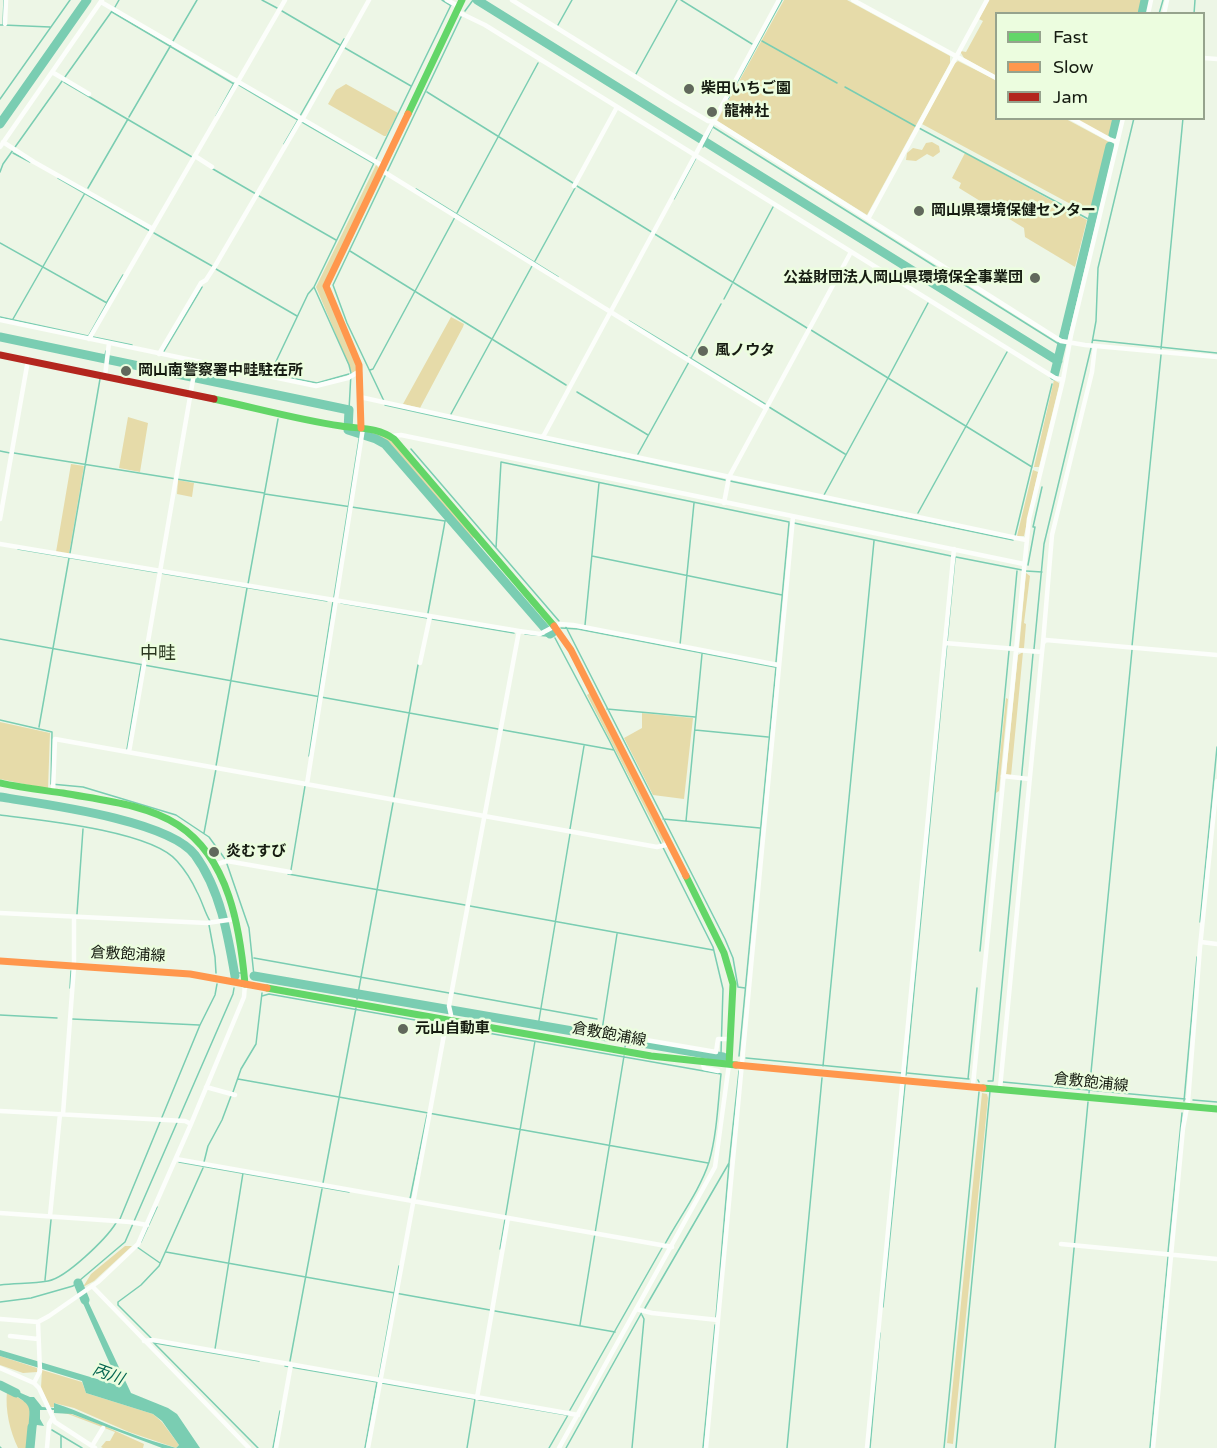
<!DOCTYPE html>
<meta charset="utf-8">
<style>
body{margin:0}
#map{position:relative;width:1217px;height:1448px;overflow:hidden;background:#edf6e6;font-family:"Varela Round",sans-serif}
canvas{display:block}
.legend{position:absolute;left:995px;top:12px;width:210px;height:108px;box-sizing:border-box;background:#ecfddf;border:2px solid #96a38d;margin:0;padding:8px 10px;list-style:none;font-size:18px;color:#161c11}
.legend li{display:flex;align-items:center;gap:12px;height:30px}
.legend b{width:30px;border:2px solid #96a38d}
</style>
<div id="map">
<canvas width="1217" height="1448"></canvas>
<ul class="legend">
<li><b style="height:8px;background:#63d668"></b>Fast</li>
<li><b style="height:8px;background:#ff974d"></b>Slow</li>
<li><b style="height:8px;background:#b3261e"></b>Jam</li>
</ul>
</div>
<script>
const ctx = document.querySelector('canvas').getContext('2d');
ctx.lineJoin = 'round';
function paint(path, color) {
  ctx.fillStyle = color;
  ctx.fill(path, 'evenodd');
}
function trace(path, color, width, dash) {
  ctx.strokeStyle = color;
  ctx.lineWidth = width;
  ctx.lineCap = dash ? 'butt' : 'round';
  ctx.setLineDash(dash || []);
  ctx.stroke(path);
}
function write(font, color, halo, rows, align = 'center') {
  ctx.font = font + ' "Varela Round","Noto Sans JP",sans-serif';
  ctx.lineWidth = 5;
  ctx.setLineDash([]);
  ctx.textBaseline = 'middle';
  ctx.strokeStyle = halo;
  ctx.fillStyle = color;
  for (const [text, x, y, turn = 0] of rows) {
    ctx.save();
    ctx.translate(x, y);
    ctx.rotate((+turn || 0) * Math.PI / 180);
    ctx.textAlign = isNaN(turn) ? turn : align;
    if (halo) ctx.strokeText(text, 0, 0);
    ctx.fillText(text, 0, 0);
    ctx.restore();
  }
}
paint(new Path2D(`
 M784,0H847L950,56V63L867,215L717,121Z
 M989,0H1143L1140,13L996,14V76L964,58L961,53V51L966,52L983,21L979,19Z
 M958,61L996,80V118L1066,119L1109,142L1091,215L922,124L954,64Z
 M346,84L398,113L386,136H384L328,104L336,90Z
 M1075,119H1114L1109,137Z
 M932,142L939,146L940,152L933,157L927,154L916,161L906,160L907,153L913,148L922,150L926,143Z
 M965,153L1087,220L1075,267L1025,237L1024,228L959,188L961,183L952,178Z
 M376,165L379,168L323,286L356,363L357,370L352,373L316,287Z
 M451,317L464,324L463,327L420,408L403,404Z
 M1054,380L1059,383V386L1039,467H1034Z
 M128,417L148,423L140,472L119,468Z
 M366,431L381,435L393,442L474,535L473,541L390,446L379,438L364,433Z
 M71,464L84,466L69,554L56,552Z
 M1033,470L1038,472L1024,536H1017Z
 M178,480L194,483L192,497L177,494Z
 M1026,573L1030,576L1024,623L1026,624L1024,648L1019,649Z
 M1023,652L1011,776L1006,774L1018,655Z
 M590,693L664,838L663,843L587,695Z
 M1006,698L1008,699L999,791L996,793Z
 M642,713L693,718L684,799L653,795L624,738L642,728Z
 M0,722L50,733L48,789L0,779Z
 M982,1093L987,1094L988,1098L953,1444L947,1443Z
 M125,1246H132L94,1281L83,1287L91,1274Z
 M0,1356L37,1368V1372L23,1373L0,1365Z
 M42,1370L82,1382L86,1393L153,1414L162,1422L179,1445L176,1448L129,1432L74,1408L54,1403V1407H50L41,1388Z
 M7,1391L27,1403L30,1409L28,1448H18C10,1431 5,1411 7,1391Z
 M68,1413L100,1424L144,1444L143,1448H103L101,1447L106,1441H110L115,1432L68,1414H63Z`), '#e6dba9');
paint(new Path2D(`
 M85,1295L131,1393L168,1408L177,1414L200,1448H162L72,1414L54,1413V1410H40V1419L44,1426L37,1425L32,1437H29C27,1405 39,1409 6,1390L7,1387L30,1397H34L42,1407L54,1408V1403C80,1411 104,1424 130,1433C145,1439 160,1443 176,1448L179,1445L162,1421L153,1414L86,1393L82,1381L0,1356V1350L117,1385V1380L82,1301V1297Z`), '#7acdb2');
trace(new Path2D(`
 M262,0L277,8
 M442,0L450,5
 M681,0L752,44
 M115,7L119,0
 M282,11L340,45
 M465,11L473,0
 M112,12L234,84
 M1159,14L1163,0
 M1194,14L1195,0
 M0,25H3L4,0
 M3,25L50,27
 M558,25L572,0
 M173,41L197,0
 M762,41L837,83
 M345,48L411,86
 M636,74L677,0
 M64,82L192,157
 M239,85L298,120
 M845,87L915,126
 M427,92L573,183
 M0,99L70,0
 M728,99L782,0
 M216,116L234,83
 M300,116L344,39
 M129,117L171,45
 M302,122L373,163
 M713,127L1062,346
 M919,128L1092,221
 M284,144L298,120
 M703,147L713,126
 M13,153L30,162
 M376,159L451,5
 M213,169L256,194
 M0,172L3,164L112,11
 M58,178L150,231
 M577,186L807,328
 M88,188L128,119
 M416,189L558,277
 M259,196L336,240
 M674,199L696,158
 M457,213L538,63
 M154,233L212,266
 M0,243L107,303L89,335
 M350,251L566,385
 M535,261L575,188
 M216,269L297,316
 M733,282L773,207
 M724,299L732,284
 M107,302L123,275
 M928,303L888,378L1032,467
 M0,317L88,336
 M13,319L85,193
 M629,321L687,356
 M811,330L888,378L824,495
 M93,337L132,345
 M1093,340L1217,353
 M1092,343L1096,321L1098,268L1134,118
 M1161,349L1183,118
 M164,351L202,287
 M690,358L765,404
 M104,359L106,351
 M370,370L373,369L455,217
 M270,374L308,294L314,287
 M191,376L193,364
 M281,376L317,383L349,374
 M577,392L648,435
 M384,401L347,323L333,285L461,17
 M385,405L725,480
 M769,407L845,454
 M349,410L351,373L349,365L314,287L374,163
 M451,414L532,266
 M411,449L559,621
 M0,451L10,453
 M14,453L264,493
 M638,454L721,304
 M730,481L1013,540
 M265,494L445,521
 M918,513L1007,352
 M794,523L951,556
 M1015,536L1052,384
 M496,548L501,462L789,522
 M18,549L327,601
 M70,553L100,379
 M592,556L782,595
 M956,557L1022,570
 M1028,565L1035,527H1033L1042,487
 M1026,571L1042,572
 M248,584L278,419
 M334,597L360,433
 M341,603L427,618
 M428,613L444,527L445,521L450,518
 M432,619L514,633
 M585,625L599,483
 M566,627L725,939L733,958L738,987L745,988
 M561,628L578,629L775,667
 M525,634L547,636
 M555,638L609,740L713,947L723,989L721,1053
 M0,639L498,729
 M680,645L694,503
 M1010,646L1017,571
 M1132,646L1161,355
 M1034,649L1044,544L1091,348
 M776,662L789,523
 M607,709L695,717
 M0,720L52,732L51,784L83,787L176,815L209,837L225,859
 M39,727L69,558
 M503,730L614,750
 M695,730L768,737
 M127,749L141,666
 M309,756L333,601
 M216,766L247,588
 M394,797L418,665
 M0,815C41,820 152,831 177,861C185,870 192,881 197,892C202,901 205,913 210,921
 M663,819L760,828
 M686,821L702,654
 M570,829L584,746
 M204,833L216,769
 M227,864L249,928L254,976
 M291,870L305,786
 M288,874L465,905
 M470,906L713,950
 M77,914L83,829
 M1200,922L1217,747
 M209,925L215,957L216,973
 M980,951L1009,651
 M254,958L449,993
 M234,973H241
 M70,988L71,971
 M454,993L597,1019
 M262,996L269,994L443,1025
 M357,999L393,803
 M0,1015L57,1018
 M72,1019L199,1025
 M448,1026L721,1074
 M538,1026L570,834
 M602,1030L617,934
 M625,1047L626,1041
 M739,1056L776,667
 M746,1058L902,1073
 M823,1066L874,541
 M907,1073L969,1079
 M906,1075L955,558
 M238,1079L708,1163
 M968,1079L977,988
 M978,1080L979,1082
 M988,1081H993L1033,654
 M1003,1082L1185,1099
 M233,1092L241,1069L256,1044L262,993
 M1089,1093L1132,650
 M1193,1100L1217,1102
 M1184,1101L1197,957
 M179,1162L349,1192
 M204,1162L208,1146L222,1120L231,1096
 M323,1183L356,1008
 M410,1199L427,1115
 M120,1219L200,1025L215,995L217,984
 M141,1242L157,1207
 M665,1244C679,1218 700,1190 709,1162C717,1134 718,1103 721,1074
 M137,1247L160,1263
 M500,1249L535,1041
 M166,1252L490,1310
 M1168,1252L1182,1113
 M45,1280L51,1220
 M0,1285C16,1283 32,1284 48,1281C66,1278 106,1239 116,1223
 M0,1302L31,1298L73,1286L125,1242L233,994L234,988
 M883,1307L905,1084
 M645,1308L729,1163L739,1071
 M495,1311L615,1332
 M716,1317L729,1164
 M580,1325L624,1056
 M151,1338L118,1305V1302L141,1285L159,1266L203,1168
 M153,1342L258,1448
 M155,1343L259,1361
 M215,1349L243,1173
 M290,1361L322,1189
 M285,1366L377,1382L365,1448
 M379,1377L399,1266
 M382,1383L567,1415
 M570,1410L662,1248
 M52,1430L82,1448
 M0,1447L1,1448
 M61,1448V1436
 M273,1448L280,1411
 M467,1448L475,1399
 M549,1448L568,1415
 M566,1448L642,1312
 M632,1448L644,1319L642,1315
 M703,1448L715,1325
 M787,1448L822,1078
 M870,1448L880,1333
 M944,1448L979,1092
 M956,1448L990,1091
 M1055,1448L1088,1102
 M1150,1448L1168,1257`), '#7acdb2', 1.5);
trace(new Path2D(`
 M477,0L1058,361
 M1142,14L1145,0
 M0,124L87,0
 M1113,135L1117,118
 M0,337L349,410L348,430L376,439L385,444L550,634L552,633
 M1054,376L1110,146
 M0,797C44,804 169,820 195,855C220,889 228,935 235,976
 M254,976L723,1057
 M78,1283L85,1300
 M0,1385L16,1393
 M30,1448L32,1427`), '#7acdb2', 9);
trace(new Path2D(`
 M447,0L458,6
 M512,0L676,102L708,121L715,122L1061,341L1085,345L1217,357
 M853,0L996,78
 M101,2L383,166
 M456,11L485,25L1055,378L1063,380
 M1148,14L1151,0
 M1164,14L1167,0
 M5,24L6,0
 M1204,58L1217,59
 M52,72L89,94
 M1071,118L1109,139L1117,142
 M302,120L369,0
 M3,142L34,162L153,229
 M0,147L102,0
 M195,156L212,167
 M381,170L766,408
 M574,186L617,107
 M868,219L987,0
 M0,320L316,386L348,378L360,371
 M89,339L285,0
 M159,354L201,283L206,280L215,266L301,119
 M105,376L109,343
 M360,397L542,437L544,435L779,0
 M391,436L401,435L1024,564
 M542,437L1026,540
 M724,503L729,477L851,252
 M0,519L28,360
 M0,544L519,631L540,634L559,624L573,625L778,665
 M945,643L1016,649
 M1043,643L1052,535L1092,372L1095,346
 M1016,650L1042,652L1043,643L1046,640L1217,655
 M420,663L430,616
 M129,752L196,362
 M1003,776L1029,779
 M307,784L363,428
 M53,791L55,739L657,847L670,844
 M214,865L227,861L290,872
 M0,913L207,923L235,919
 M1201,942L1217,944
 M599,1032L716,1052L718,1039H731
 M702,1061L704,1068L718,1071
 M973,1085L1029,519L1063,380L1071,335L1123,118
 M206,1087L235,1095
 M1000,1088L1042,652
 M0,1111L185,1121L191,1124
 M63,1114L74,966V917
 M176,1159L672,1247
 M0,1213L130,1222L147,1225
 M50,1216L60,1114
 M1061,1244L1217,1259
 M92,1286L249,1448
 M636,1309L652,1313L718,1320
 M0,1319L38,1322L49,1316L98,1282L138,1244L191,1124L244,997L245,984
 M10,1336L38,1339
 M144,1341L153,1340L578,1415
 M0,1368L34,1383L39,1388L55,1422L95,1448
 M34,1383L40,1371L38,1322
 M477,1398L508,1218
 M92,1446L103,1428
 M47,1448L49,1424L52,1419
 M276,1448L291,1364
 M368,1448L446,1024L451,1015L449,1006L519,631
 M559,1448L715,1167L729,1064
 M706,1448L793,517
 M867,1448L954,549
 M1153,1448L1183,1128L1188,1102L1200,947L1217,781`), '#fcfefb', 4.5);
trace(new Path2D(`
 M408,114L462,0
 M214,399C256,408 299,420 341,426C360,429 377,427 394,439L554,626
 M0,783C21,788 42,790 63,793C100,800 146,804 178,825C229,858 240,928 245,984
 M686,876L724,953L733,984L729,1064
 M267,988L651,1056L736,1065
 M983,1088L1217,1109`), '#63d668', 7);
trace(new Path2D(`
 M361,428L359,365L326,286L408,114
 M554,626L571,650L686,876
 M0,961L190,974L267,988
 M736,1065L983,1088`), '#ff974d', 7);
trace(new Path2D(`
 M0,355L214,399`), '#b3261e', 7);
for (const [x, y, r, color] of [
 [689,89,6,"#61685c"],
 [712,112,6,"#61685c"],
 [919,211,6,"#61685c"],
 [1035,278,6,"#61685c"],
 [703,351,6,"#61685c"],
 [126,371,6,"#61685c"],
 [214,852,6,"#61685c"],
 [403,1029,6,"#61685c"]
]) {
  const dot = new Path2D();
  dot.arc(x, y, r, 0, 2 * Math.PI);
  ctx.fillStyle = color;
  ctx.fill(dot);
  trace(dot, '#ecfddf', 2);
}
write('bold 15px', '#161c11', '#ecfddf', [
 ["柴田いちご園",701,89],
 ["龍神社",724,112],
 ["岡山県環境保健センター",931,211],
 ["公益財団法人岡山県環境保全事業団",1023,278,"right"],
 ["風ノウタ",715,351],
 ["岡山南警察署中畦駐在所",138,371],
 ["炎むすび",226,852],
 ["元山自動車",415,1029]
], 'left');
write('15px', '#161c11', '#ecfddf', [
 ["倉敷飽浦線",128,955,3],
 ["倉敷飽浦線",609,1035,10],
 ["倉敷飽浦線",1091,1083,6]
]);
write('italic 16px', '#056651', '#ecfddf', [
 ["丙川",108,1375,20]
]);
write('18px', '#2a371f', '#ecfddf', [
 ["中畦",158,654]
]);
</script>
